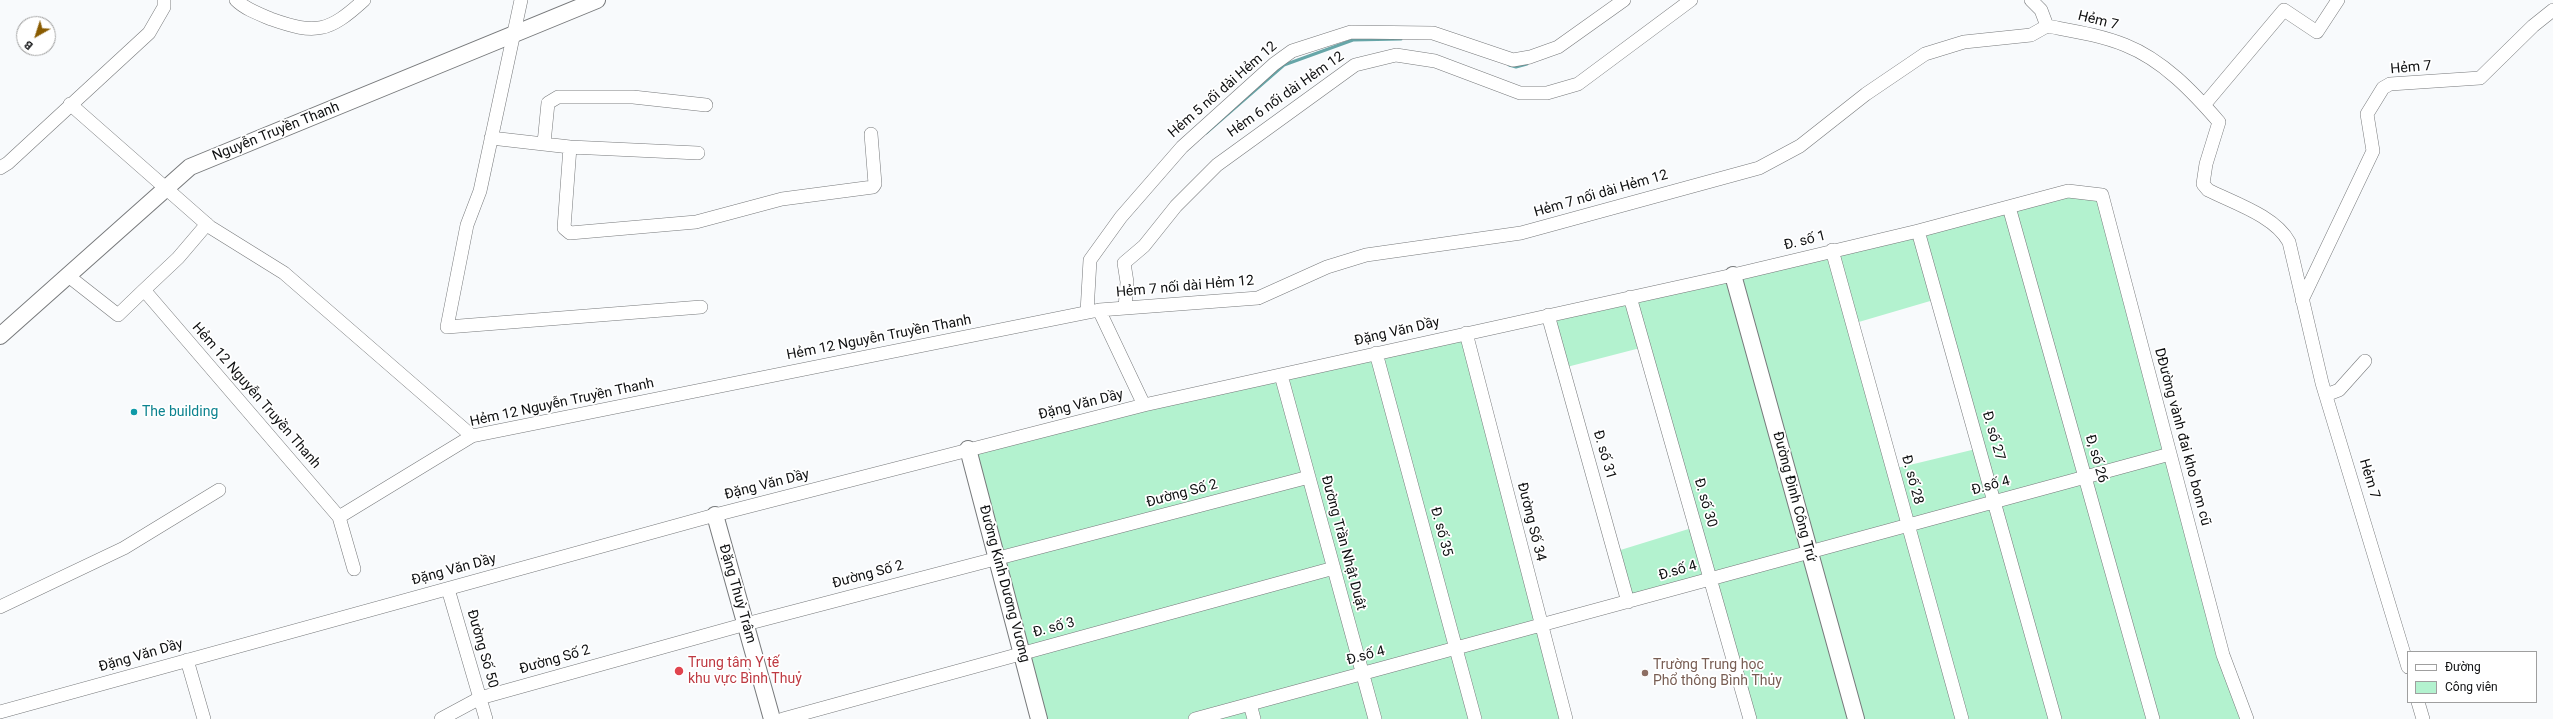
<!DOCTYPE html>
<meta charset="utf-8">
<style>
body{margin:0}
#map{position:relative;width:2553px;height:719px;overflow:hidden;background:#f8fafc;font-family:Roboto,sans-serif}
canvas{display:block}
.legend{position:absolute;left:2407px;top:651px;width:130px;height:52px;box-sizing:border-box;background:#fff;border:1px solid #9f9f9f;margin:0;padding:5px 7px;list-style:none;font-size:12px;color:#0e0f10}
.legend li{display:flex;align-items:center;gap:8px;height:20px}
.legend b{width:20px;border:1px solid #9f9f9f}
.north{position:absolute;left:16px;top:16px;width:40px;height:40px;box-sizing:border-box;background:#fff;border:1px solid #9f9f9f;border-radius:50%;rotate:219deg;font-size:11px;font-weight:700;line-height:16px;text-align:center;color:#0e0f10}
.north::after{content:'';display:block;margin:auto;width:14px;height:18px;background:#895b00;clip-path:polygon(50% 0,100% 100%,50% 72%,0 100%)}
</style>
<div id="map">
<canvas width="2553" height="719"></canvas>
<ul class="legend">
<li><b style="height:5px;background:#fff"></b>Đường</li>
<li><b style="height:11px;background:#b3f2cf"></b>Công viên</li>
</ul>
<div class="north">B</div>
</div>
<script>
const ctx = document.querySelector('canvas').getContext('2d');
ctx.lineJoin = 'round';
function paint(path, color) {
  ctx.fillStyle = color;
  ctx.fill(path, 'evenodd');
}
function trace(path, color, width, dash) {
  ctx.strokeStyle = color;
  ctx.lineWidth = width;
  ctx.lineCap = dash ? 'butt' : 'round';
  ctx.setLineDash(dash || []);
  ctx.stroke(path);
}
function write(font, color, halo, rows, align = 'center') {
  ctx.font = font + ' Roboto,sans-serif';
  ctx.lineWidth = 3.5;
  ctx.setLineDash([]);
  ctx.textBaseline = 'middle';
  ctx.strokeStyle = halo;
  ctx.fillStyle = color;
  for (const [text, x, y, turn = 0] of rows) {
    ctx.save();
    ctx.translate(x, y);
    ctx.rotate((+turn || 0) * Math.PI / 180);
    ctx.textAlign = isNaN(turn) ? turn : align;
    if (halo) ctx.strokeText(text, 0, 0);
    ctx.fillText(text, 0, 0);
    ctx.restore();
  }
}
paint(new Path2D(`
 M2068,191L2102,195L2170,454L2248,719H1750L1710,579L1628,602L1614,552L1695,527L1644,347L1563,368L1548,315ZM1937,299L1980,448L1893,469L1852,324Z
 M1466,333L1566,719H1039L968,449Z`), '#b3f2cf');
trace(new Path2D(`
 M1509,65L1516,67L1527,64
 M1206,133L1284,65L1353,40L1401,39`), '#67a6a8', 3);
const minor = new Path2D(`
 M236,0C245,9 259,14 271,19C316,35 329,32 364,0
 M521,0L480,191L467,225L447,327L701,307
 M2047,26C2073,31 2100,35 2125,45C2163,60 2193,92 2219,122L2206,164L2203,184L2208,190C2234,203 2275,216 2289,242L2322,383L2408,667
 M70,104L210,227L284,273L472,436
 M2204,105L2284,10L2317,32L2338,0
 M491,138L570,147L564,228L570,233L696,222L782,199L873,187L875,184L871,134
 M544,143L548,103L558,97H633L706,105
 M570,147L698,153
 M0,168L8,163L149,33L164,7V0
 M2009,207L2153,719
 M1918,231L2055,719
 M1832,250L1962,719
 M67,275L118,315L144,290L339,517L472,436L1099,310L1144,405
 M144,290L178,258L207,224
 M1630,297L1750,719
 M2302,300L2373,151L2367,114L2383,88L2390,84L2480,78L2533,26L2553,10
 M1125,308L1127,282L1124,263L1144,246L1176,206L1217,165L1355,65L1396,55L1435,61L1520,93H1547L1578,84L1691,0
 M1099,310L1258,298L1327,267L1366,255L1521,233L1759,168L1800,146L1866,94L1925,54L1964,42L2031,35L2047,26L2041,10L2031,0
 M1087,312L1090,260L1121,217L1182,147L1274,64L1292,51L1351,32L1433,33L1513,60L1530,57L1558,47L1624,0
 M1548,315L1628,602
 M1466,333L1566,719
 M1376,353L1475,719
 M1281,375L1375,719
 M2326,395L2339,390L2365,361
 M339,517L354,569
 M448,589L486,719
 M0,607L124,548L219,490
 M187,660L204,719
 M2418,702L2423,719
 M1250,704L1254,719
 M0,712L715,515L1144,405L1733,275L1918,231L2068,191L2102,195L2223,655L2247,719
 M441,719L480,698L746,624L1309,477
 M783,719L1334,568
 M1195,719L2170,454`);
const tertiary = new Path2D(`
 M1733,275L1856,719
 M0,336L190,167L597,0
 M968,449L1039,719
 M715,515L772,719`);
trace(minor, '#77797b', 14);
trace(tertiary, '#77797b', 18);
trace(minor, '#fff', 13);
trace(tertiary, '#fff', 16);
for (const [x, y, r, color] of [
 [134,412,4,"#0f9aa8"],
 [679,671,5,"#e0444e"],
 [1645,673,4,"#8d6e63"]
]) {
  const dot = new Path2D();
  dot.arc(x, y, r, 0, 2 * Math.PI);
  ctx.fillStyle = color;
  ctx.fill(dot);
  trace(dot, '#fff', 1.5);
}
write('14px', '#0e0f10', '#fff', [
 ["Hẻm 7",2098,21,14],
 ["Hẻm 7",2411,68,-5],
 ["Hẻm 5 nối dài Hẻm 12",1223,90,-41],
 ["Hẻm 6 nối dài Hẻm 12",1286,95,-35],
 ["Nguyễn Truyền Thanh",276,132,-22],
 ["Hẻm 7 nối dài Hẻm 12",1601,194,-16],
 ["Đ. số 1",1805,241,-14],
 ["Hẻm 7 nối dài Hẻm 12",1185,287,-5],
 ["Đặng Văn Dầy",1397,332,-13],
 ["Hẻm 12 Nguyễn Truyền Thanh",879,338,-11],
 ["Hẻm 12 Nguyễn Truyền Thanh",256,396,49],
 ["Hẻm 12 Nguyễn Truyền Thanh",562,403,-12],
 ["Đặng Văn Dầy",1081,405,-14],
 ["Đ. số 27",1993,436,74],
 ["DĐường vành đai kho bom cũ",2182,437,75],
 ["Đ. số 31",1604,455,74],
 ["Đ, số 26",2096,459,74],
 ["Hẻm 7",2369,479,73],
 ["Đ. số 28",1912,480,75],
 ["Đặng Văn Dầy",767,485,-14],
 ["Đ.số 4",1991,486,-15],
 ["Đường Số 2",1182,494,-15],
 ["Đường Đinh Công Trứ",1794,497,75],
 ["Đ. số 30",1705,503,74],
 ["Đường Số 34",1531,522,76],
 ["Đ. số 35",1441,532,75],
 ["Đường Trần Nhật Duật",1343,543,75],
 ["Đặng Văn Dầy",454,570,-15],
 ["Đ.số 4",1678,571,-16],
 ["Đường Số 2",868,575,-15],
 ["Đường Kinh Dương Vương",1004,584,75],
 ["Đặng Thuỳ Trâm",737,594,74],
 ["Đ. số 3",1054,628,-15],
 ["Đường Số 50",482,649,74],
 ["Đặng Văn Dầy",141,656,-16],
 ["Đ.số 4",1366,656,-15],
 ["Đường Số 2",555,660,-16]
]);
write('14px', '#0d838f', '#fff', [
 ["The building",142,412]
], 'left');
write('14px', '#be3a42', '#fff', [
 ["Trung tâm Y tế",688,663],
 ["khu vực Bình Thuỷ",688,679]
], 'left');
write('14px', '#785e54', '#fff', [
 ["Trường Trung học",1653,665],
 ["Phổ thông Bình Thủy",1653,681]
], 'left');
</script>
